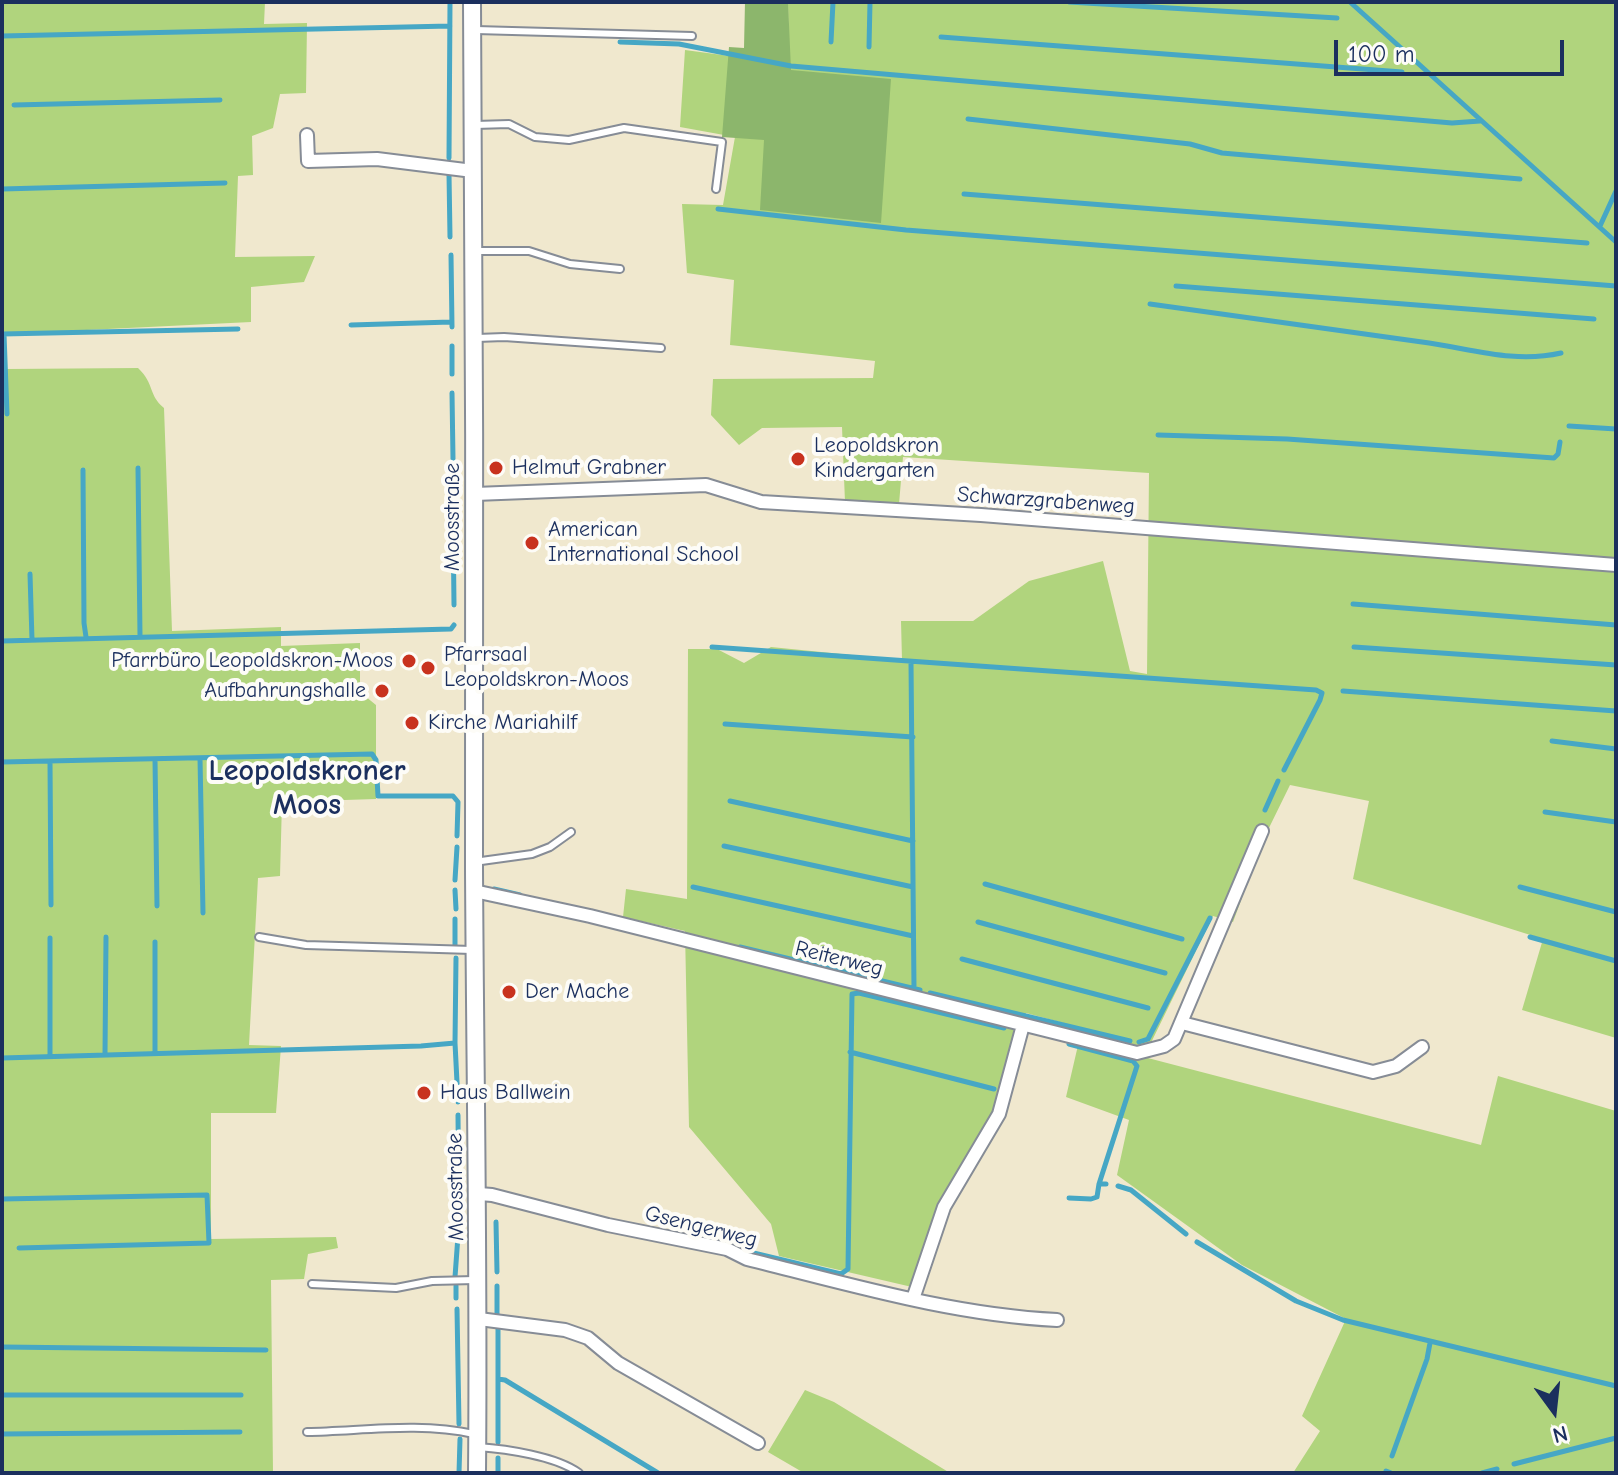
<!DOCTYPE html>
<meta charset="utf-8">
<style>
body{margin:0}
#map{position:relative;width:1618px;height:1475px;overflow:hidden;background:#f0e8ce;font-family:"Comic Neue",sans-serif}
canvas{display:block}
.frame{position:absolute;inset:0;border:4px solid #1b2f5e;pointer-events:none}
.north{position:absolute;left:1514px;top:1371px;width:80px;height:80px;-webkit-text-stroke:6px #fdfcf7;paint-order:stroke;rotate:165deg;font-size:22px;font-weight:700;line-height:32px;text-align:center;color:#1b2f5e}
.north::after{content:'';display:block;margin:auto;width:28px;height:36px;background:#1b2f5e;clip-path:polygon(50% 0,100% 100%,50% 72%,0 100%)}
.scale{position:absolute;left:1334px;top:40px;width:230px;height:36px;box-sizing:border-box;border:4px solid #1b2f5e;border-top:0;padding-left:10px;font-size:24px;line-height:28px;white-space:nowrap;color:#1b2f5e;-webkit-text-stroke:6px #fdfcf7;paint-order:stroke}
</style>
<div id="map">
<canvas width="1618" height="1475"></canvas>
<div class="frame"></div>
<div class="north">N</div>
<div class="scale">100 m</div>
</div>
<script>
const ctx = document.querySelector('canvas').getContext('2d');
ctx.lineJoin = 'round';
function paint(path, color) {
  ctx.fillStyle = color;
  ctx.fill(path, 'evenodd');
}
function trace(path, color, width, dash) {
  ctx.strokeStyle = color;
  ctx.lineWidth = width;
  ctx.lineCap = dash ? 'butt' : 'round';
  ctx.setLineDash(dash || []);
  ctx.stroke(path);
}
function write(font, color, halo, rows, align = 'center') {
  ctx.font = font + ' "Comic Neue",sans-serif';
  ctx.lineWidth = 8;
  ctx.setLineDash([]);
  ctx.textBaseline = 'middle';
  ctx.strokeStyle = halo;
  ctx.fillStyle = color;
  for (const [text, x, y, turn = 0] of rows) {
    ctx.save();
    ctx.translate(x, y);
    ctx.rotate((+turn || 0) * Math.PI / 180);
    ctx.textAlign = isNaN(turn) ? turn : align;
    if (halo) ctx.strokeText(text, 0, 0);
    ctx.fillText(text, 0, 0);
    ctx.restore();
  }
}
paint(new Path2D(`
 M2,2H265L264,24L307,23L306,93L280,94L273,128L252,136L253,175L238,176L235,257L315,256L304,282L251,287V322L5,334L7,369L138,368C155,384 148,395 164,408L172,631L281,627V646L360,643V692L376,705V799L282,802L280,876L258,878L249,1045L281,1046L276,1113H211V1239L336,1237L338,1248L308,1254L304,1279L271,1280L273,1473H2Z
 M788,2H1616V1038L1522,1010L1543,939L1353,879L1369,801L1290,785L1265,836L1233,922L1213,916L1144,1057L1481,1145L1498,1076L1616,1111V1473H1293L1320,1431L1302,1416L1346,1319L1242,1265L1117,1175L1129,1120L1066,1097L1082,1028L1026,1013L991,1116L971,1155L947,1189L912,1287L779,1256L771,1224L689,1127L685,931L623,917L626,889L687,899L688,649H717L744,663L771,647L902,660L901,621H973L1029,581L1103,561L1130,671L1147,674L1149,473L903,457L899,504L845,502L842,427L762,428L739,445L711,415L713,379L873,378L875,361L730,345L734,280L687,273L682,204L723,205L735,137L680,127L685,50L789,64Z
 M805,1390L834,1402L950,1473H804L768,1452Z`), '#b0d47d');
paint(new Path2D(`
 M745,2H788L791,70L891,79L881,223L760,210L764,140L722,137L729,47L744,48Z`), '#8cb66c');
trace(new Path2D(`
 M1069,2L1337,18
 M1350,2L1616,242
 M2,36L450,26
 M941,37L1402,72
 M620,42L679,44L791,66L1452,123L1480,121
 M831,42L833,2
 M869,47L870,2
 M14,105L220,100
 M968,119L1190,144L1222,153L1520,179
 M449,158L450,2
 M449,174L450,237
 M2,189L225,183
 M964,194L1587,243
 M718,209L906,230L1616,286
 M1600,226L1616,191
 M451,255L452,327
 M1176,286L1594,319
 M1150,304C1241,317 1332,329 1422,342C1469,348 1513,364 1561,353
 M351,325L451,322
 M2,334L238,329
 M4,334L7,414
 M452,346V374
 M452,393L453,459
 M1569,426L1616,429
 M1158,435L1287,439L1554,458L1558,454L1560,442
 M138,468L140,636
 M83,470L84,623L86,637
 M453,497L454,474
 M453,515L454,605
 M30,574L32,640
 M1353,604L1616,625
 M2,641L451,629L454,625
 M712,647L1316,690L1322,693L1320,700L1284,770
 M1354,647L1616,665
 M911,662L914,989
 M1343,691L1616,711
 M725,724L913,737
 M1552,741L1616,749
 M200,758L203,913
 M155,759L157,906
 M50,761L51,905
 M2,762L372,754L376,760L378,796H453L458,802L457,836
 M730,801L913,841
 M1265,810L1278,781
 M1545,812L1616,822
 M724,846L913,887
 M455,880L457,847
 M985,884L1182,939
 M693,887L913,936
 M1520,887L1616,912
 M494,889L520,895
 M455,890L456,909
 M978,922L1165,973
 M1530,937L1616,961
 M455,945V919
 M740,947L920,990
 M456,958L455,1043L458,1102
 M962,959L1148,1008
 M930,993L1130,1041
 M1139,1042L1148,1039L1210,918
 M1069,1044L1133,1061L1137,1066L1099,1184H1106
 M850,1052L994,1089
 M155,1053V942
 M105,1054L106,937
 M50,1056V938
 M2,1058L421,1046L455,1043
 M1118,1186L1131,1190L1186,1234
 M1069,1198L1091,1199L1097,1197L1099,1184
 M2,1199L207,1195L209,1243L19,1248
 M496,1222L497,1272
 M1197,1242L1296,1301L1343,1320L1616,1386
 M737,1249L841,1274L848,1269L852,994L859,993L1004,1028
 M455,1277L459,1222L458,1115
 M456,1286V1298
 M497,1286V1314
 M457,1309L459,1424
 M2,1347L266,1350
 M498,1379L505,1380L658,1473
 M2,1395H241
 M2,1434L240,1432
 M498,1442V1326
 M1392,1456L1427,1359L1430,1343
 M1514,1464L1616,1438
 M459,1473L460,1439
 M498,1473V1458
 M1386,1473V1471L1391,1473
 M1482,1473L1497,1469`), '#46a7c5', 5);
const service = new Path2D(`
 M476,30L692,36
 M475,125L509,124L535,137L569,140L624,128L722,142L716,189
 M474,251H529L570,264L620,269
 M477,338L504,337L661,348
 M474,862L532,854L550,847L571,832
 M259,937L306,945L472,950
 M312,1284L396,1288L432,1281L475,1280
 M307,1432C363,1431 419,1422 474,1434
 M478,1447C506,1449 556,1456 579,1473`);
const minor = new Path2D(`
 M307,135L308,161L377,159L473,171
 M475,494L706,485L761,502L981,515L1616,565
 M474,891L590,916L1137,1053L1164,1046L1174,1039L1262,831
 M1182,1023L1373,1072L1396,1066L1422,1047
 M479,1194L492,1195L608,1225L727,1249L747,1259C849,1284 952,1315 1057,1320
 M913,1299L944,1207L999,1114L1023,1025
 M479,1319L565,1330L588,1338L618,1363L758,1443`);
const tertiary = new Path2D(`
 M472,2C475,290 474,579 474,867C475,1069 479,1271 477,1473`);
trace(service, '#868c96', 10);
trace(minor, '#868c96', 16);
trace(tertiary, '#868c96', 20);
trace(service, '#fff', 6);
trace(minor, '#fff', 12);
trace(tertiary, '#fff', 16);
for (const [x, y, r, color] of [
 [798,459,8,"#c8321e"],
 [496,468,8,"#c8321e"],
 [532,543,8,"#c8321e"],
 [409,661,8,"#c8321e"],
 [428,668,8,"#c8321e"],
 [382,691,8,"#c8321e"],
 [412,723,8,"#c8321e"],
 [509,992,8,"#c8321e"],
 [424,1093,8,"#c8321e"]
]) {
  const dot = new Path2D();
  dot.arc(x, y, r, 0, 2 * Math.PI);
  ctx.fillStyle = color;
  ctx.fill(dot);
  trace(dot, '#fdfcf7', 3);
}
write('22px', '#1b2f5e', '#fdfcf7', [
 ["Leopoldskron",814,446],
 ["Kindergarten",814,471],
 ["Helmut Grabner",512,468],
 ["American",548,530],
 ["International School",548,555],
 ["Pfarrsaal",444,655],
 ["Leopoldskron-Moos",444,680],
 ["Pfarrbüro Leopoldskron-Moos",393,661,"right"],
 ["Aufbahrungshalle",366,691,"right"],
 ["Kirche Mariahilf",428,723],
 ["Der Mache",525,992],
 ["Haus Ballwein",440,1093]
], 'left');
write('22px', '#1b2f5e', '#fdfcf7', [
 ["Schwarzgrabenweg",1046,501,4],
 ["Moosstraße",453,517,-90],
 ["Reiterweg",839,959,14],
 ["Moosstraße",456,1187,-91],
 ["Gsengerweg",701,1227,14]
]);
write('bold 30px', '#1b2f5e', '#fdfcf7', [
 ["Leopoldskroner",307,772],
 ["Moos",307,806]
]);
</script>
